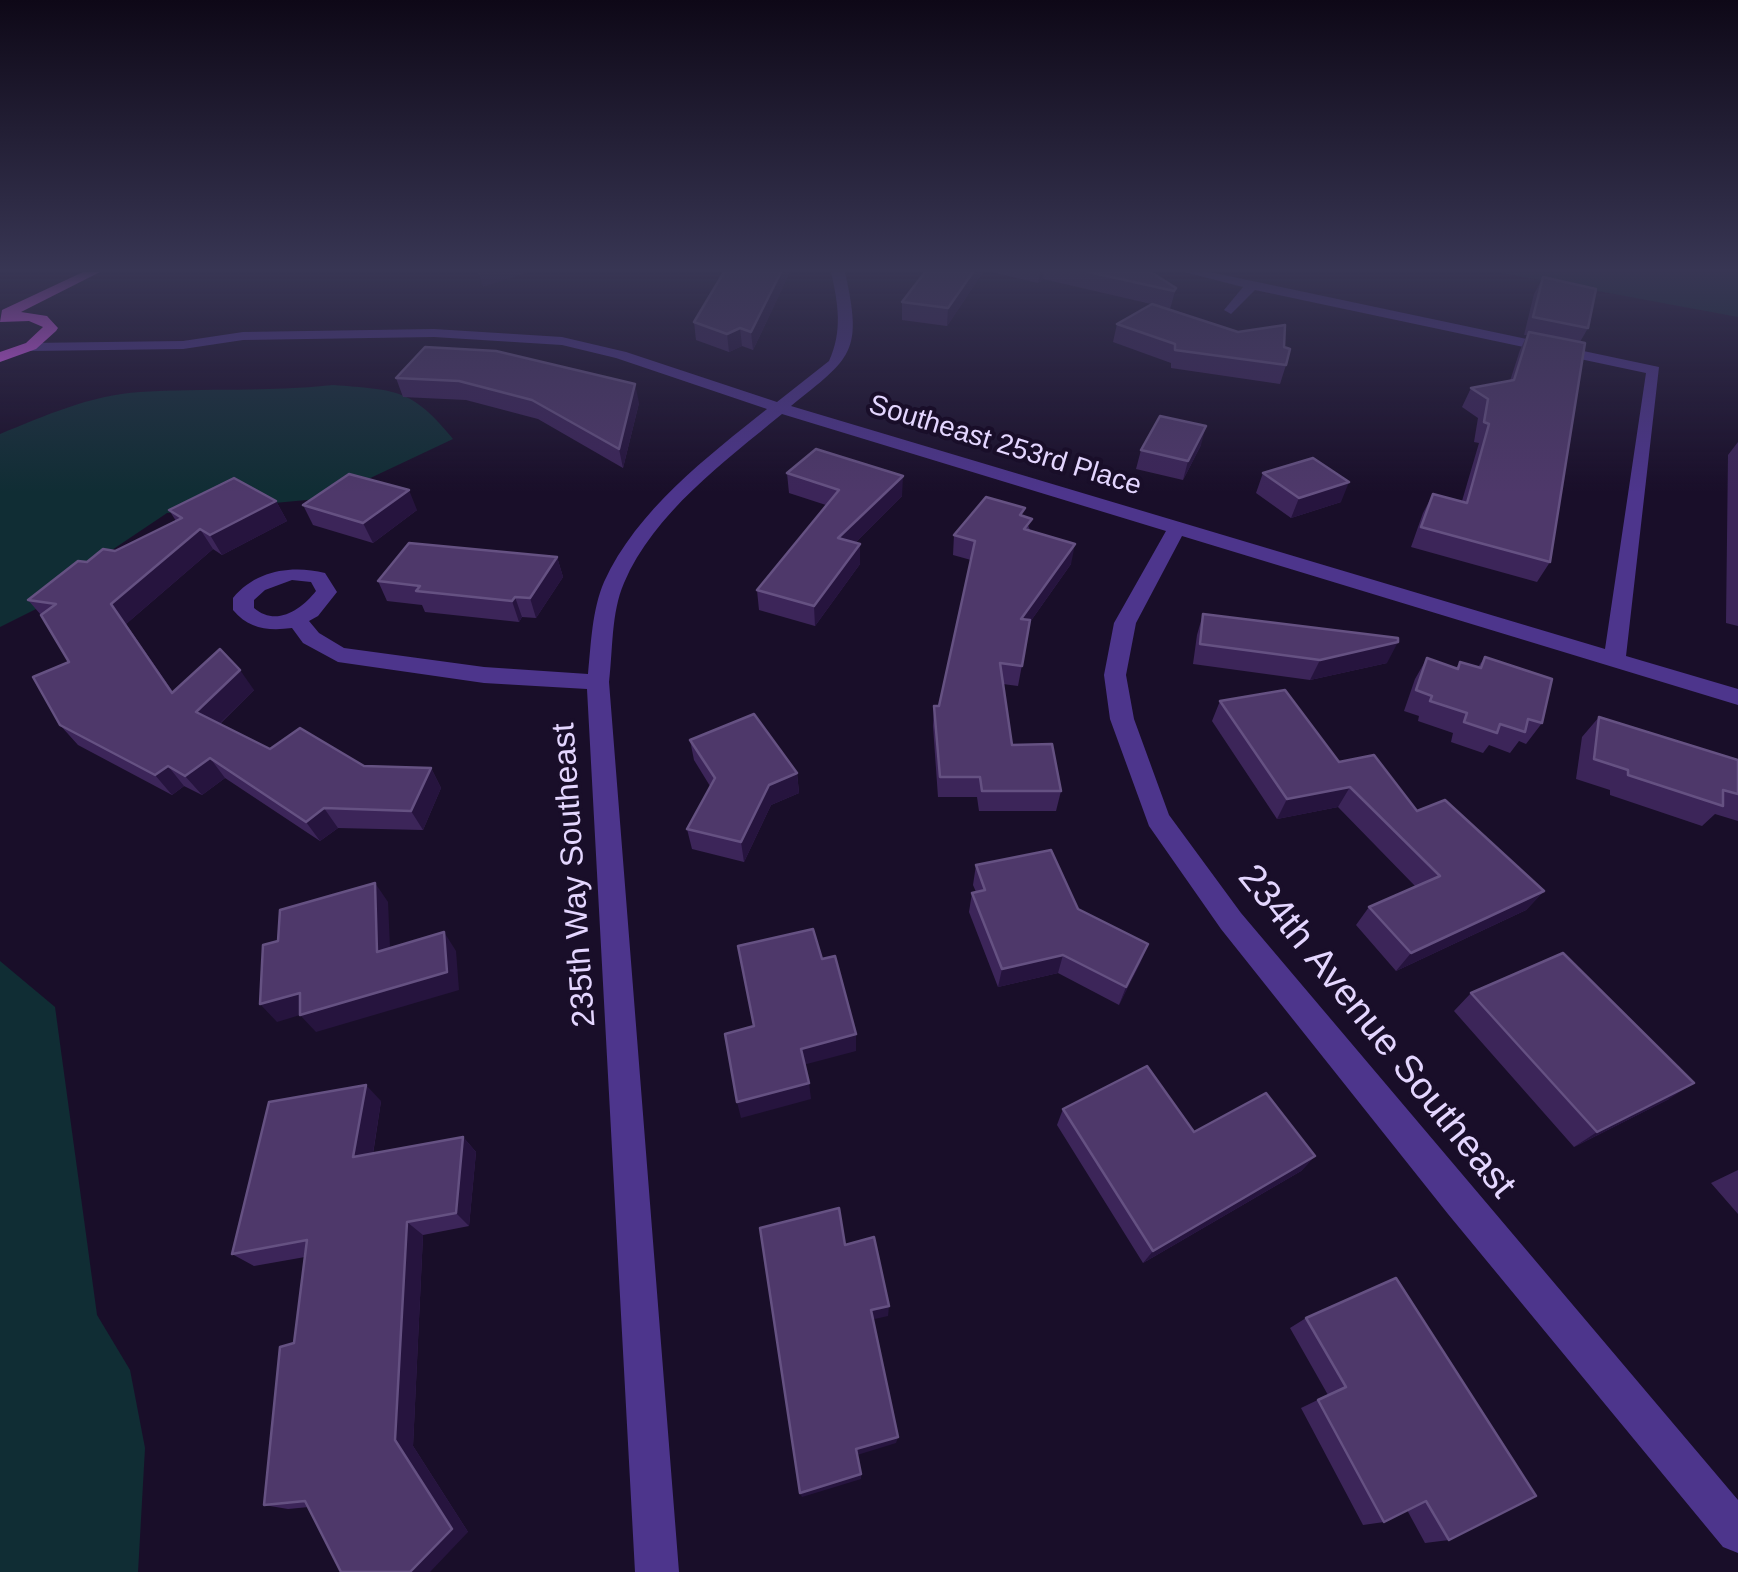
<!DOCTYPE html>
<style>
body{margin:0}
canvas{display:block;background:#190e29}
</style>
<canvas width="1738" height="1572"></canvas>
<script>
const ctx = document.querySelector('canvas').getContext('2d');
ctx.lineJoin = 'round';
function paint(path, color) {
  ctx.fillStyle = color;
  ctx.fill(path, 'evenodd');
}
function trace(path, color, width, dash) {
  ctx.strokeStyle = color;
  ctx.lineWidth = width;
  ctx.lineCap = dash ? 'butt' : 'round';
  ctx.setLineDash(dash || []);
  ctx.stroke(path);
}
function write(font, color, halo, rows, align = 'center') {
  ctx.font = font + ' Helvetica,sans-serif';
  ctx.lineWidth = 8;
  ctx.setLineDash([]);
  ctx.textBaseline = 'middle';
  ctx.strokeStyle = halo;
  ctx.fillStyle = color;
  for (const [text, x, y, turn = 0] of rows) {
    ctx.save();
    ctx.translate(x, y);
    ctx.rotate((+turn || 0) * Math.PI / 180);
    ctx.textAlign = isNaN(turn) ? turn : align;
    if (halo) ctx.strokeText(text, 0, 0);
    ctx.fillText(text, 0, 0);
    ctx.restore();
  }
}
paint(new Path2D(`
 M1496,272H1738V317Z
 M333,385C395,390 412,388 453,439L328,498L167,513L103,556L44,605L0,627V434C44,416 91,395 140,392C205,388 268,392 333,385Z
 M0,961L55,1007L97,1315L130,1370L145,1448L138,1572H0Z`), '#102d34');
paint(new Path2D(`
 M831,272H845C863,353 852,357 791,406L1605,649L1646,373L1255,290L1231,314L1224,310L1243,287L1184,272H1210L1659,367L1626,656L1738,689V705L1182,536L1136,623L1126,675L1134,719L1169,815L1241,913L1738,1500V1553L1723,1547L1448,1214L1221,929L1149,826L1110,719L1104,675L1114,623L1166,531L782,414C725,461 654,513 624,583C611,613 613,650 609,682L679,1572H635L587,689L484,683L338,662L303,643L292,628C268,631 249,629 233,610V598C256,570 292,565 325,573L337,592L318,616L309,621L319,633L344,648L484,667L588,674C591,644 592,610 604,582C637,510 707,457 767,409L616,358L562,345L434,337L243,340L183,349L29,351L22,347L29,343L183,341L243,332L434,329L562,337L626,352L777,402L829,361C843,331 838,303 831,272ZM292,580L311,582L316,591C301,610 276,627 254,608V600L265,590Z`), '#4d358c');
paint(new Path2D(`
 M83,272H100L21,312L47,316L58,328L56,331L36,349L0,362V352L26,343L43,327L29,321L0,322L2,310Z`), '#e95dff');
paint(new Path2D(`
 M983,272L947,326L902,320V302Z
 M991,272H1151L1176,288L1170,309L1159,306L1284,347L1286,365L1280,384L1171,368V363L1113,342L1117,324L1151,304L1043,279L1038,283Z
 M789,274L753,350L742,346L729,352L696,340L694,322Z
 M1543,277L1588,328L1580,342L1550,562L1537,582L1411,547L1423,513L1433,494L1462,501L1479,443L1474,442L1478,418L1462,407L1471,388L1510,381L1520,350L1527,335H1524L1534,294Z
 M425,347L639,403L623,468L538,419L466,400L403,397L396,378Z
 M1738,442V626L1726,623L1728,455Z
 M1201,445L1183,480L1136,469L1141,450Z
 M787,473L902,496L855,543L860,544V564L815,626L759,610L757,590L826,505L789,493Z
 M1263,473L1341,502L1291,518L1256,493Z
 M276,501L287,521L222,555L213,549L126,624L173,692L254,690L220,724L270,749L364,766L431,768L441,788L423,830L338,828L320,841L225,778L202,795L184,786L172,795L78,745L60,725L69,662L41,615L28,600L87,562L115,551L176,521L169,510Z
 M303,505L417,510L373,543L313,525Z
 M1024,516L1030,530L1071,564L1030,622L1018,686L1003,684L1012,745L1061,791L1056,811H979L977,797H938L933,726L934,706H939L971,560L953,555L954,535Z
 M557,557L563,577L536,618L522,617L519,622L425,612L422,605L387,601L378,581Z
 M1203,614L1387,663L1310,680L1193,664L1197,635Z
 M1485,657L1542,723L1526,744L1519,741L1510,753L1489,745L1483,753L1451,742L1453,733L1418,721L1419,716L1404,711L1415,679L1427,658L1456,668L1460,662L1478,667Z
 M1220,701L1339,762L1544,891L1526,910L1396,971L1356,925L1369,907L1416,887L1338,807L1277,819L1212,721Z
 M1599,717L1738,760V821L1715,814L1702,826L1610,795V790L1576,779L1582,737Z
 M690,740L797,773L799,793L771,805L744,862L692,849L687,829L710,786L694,760Z
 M976,865L1078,909L1148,944L1119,1005L1058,973L998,987L969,912L972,893L976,892L973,885Z
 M1471,993L1669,1099L1574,1147L1454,1011Z
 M381,1101L373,1154L463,1137L476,1152L469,1226L423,1235L413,1446L468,1532L309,1507L288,1509L264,1505L294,1343L305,1257L254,1266L232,1254Z
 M1063,1109L1194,1132L1315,1156L1301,1171L1143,1263L1057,1125Z
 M1738,1170V1214L1711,1183Z
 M1396,1278L1449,1540L1425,1543L1407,1510L1384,1522L1363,1525L1301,1408L1328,1395L1290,1328L1306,1318Z`), '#3c2559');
paint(new Path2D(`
 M478,272H529L483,287Z
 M781,272H789V274L753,350L751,332Z
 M973,272H983L947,326L948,308Z
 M1040,272H1044L1043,279L1038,283Z
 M740,328L742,346L729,352L727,334Z
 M635,384L639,403L623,468L619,449Z
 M1206,426L1201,445L1183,480L1188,461Z
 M903,476L902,496L839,559L838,538Z
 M1349,482L1341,502L1291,518L1299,498Z
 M409,490L417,510L373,543L363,523Z
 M276,501L287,521L222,555L210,535Z
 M200,529L213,549L126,624L187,713L111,604Z
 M860,544V564L815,626L814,606Z
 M1075,544L1071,564L1030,622L1018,686L1030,622L1021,619Z
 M557,557L563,577L536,618L530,598Z
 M515,597L522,617L519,622L512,601Z
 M1398,642L1387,663L1310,680L1320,660Z
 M240,670L254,690L211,732L196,712Z
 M210,758L225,778L202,795L185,776Z
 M168,766L184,786L172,795L155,775Z
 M431,768L441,788L423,830L411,811Z
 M797,773L799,793L771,805L744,862L741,842L769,785Z
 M1350,787L1338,807L1277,819L1287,799Z
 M324,808L338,828L320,841L306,822Z
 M375,883L388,902L391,970L377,952Z
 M1544,891L1526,910L1396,971L1411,953Z
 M444,932L456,951L459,990L316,1032L300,1015L277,1022L260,1004Z
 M1148,944L1141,962L1119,1005L1126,987Z
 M1063,955L1058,973L998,987L1002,969Z
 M856,1034V1051L803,1065L801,1049Z
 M809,1083L811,1099L741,1118L737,1102Z
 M1694,1083L1669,1099L1574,1147L1597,1132Z
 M366,1085L381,1101L370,1172L353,1157Z
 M463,1137L476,1152L469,1226L456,1213Z
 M1315,1156L1301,1171L1143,1263L1153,1251Z
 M407,1222L423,1235L413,1446L468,1532L430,1572H410L395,1440Z
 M889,1306L888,1316L870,1320L871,1310Z
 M898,1437L896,1443L857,1455L856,1449Z
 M861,1474V1479L802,1497L800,1493Z`), '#26143e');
const building = new Path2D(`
 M724,272H781L751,332L740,328L727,334L694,322Z
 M925,272H973L948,308L902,302Z
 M1089,272H1151L1176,288L1174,291Z
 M1543,277L1596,289L1588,328L1533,317Z
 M1152,304L1238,332L1285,325L1284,347L1290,349L1286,365L1175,350V344L1117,324Z
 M1529,332L1585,343L1550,562L1421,527L1433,494L1467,503L1489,424L1484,422L1488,399L1471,388L1514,380Z
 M425,347L496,351L635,384L619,449L532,400L459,381L396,378Z
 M1160,416L1206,426L1188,461L1141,450Z
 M816,449L903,476L838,538L860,544L814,606L757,590L839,490L787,473Z
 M1313,458L1349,482L1299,498L1263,473Z
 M349,474L409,490L363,523L303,505Z
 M234,478L276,501L210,535L200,529L111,604L172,693L220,649L240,670L196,712L270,749L300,728L364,766L431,768L411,811L324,808L306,822L210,758L185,776L168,766L155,775L60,725L33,677L69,662L41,615L56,604L28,600L78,561L87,562L103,549L115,551L182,518L169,510Z
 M986,497L1025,508L1020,515L1032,519L1024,529L1075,544L1021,619L1030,620L1022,666L1000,663L1012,745L1052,744L1061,791H982L980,777H940L934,706H939L975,541L954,535Z
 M409,543L557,557L530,598L515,597L512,601L416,591L420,586L378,581Z
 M1203,614L1398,638V642L1320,660L1200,644Z
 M1485,657L1552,679L1542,723L1528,719L1525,732L1500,724L1497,733L1464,722L1467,713L1430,701L1432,696L1416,690L1427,658L1458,669L1460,662L1481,668Z
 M1285,690L1339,762L1374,755L1417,811L1445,800L1544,891L1411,953L1369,907L1440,876L1350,787L1287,799L1220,701Z
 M754,714L797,773L769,785L741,842L687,829L715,778L690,740Z
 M1599,717L1738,760V794L1723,790V806L1628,775V770L1594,759Z
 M1051,850L1078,909L1148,944L1126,987L1063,955L1002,969L972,893L985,890L976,865Z
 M375,883L377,952L444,932L447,972L300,1015V993L260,1004L263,945L278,941L280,910Z
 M813,929L822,959L835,956L856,1034L801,1049L809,1083L737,1102L725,1034L754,1026L738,946Z
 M1563,953L1694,1083L1597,1132L1471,993Z
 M1147,1066L1194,1132L1266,1093L1315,1156L1153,1251L1063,1109Z
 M366,1085L353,1157L463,1137L456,1213L407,1222L395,1440L452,1529L410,1572H341L305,1501L264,1505L280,1347L294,1343L307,1240L232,1254L269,1102Z
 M839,1208L845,1245L874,1237L889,1306L871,1310L898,1437L856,1449L861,1474L800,1493L760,1228Z
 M1396,1278L1536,1496L1449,1540L1426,1501L1384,1522L1318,1400L1346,1387L1306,1318Z`);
paint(building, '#4e386a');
trace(building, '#655182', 2.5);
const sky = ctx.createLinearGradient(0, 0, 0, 492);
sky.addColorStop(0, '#0e0817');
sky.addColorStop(0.55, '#383654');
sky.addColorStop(1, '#38365400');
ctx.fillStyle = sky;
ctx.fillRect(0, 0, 1738, 492);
write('28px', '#e4d6ff', '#190e29', [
 ["Southeast 253rd Place",1005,446,17]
]);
write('32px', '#e4d6ff', '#190e29', [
 ["235th Way Southeast",575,875,-94]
]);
write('38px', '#e4d6ff', '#190e29', [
 ["234th Avenue Southeast",1376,1032,51]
]);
</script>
